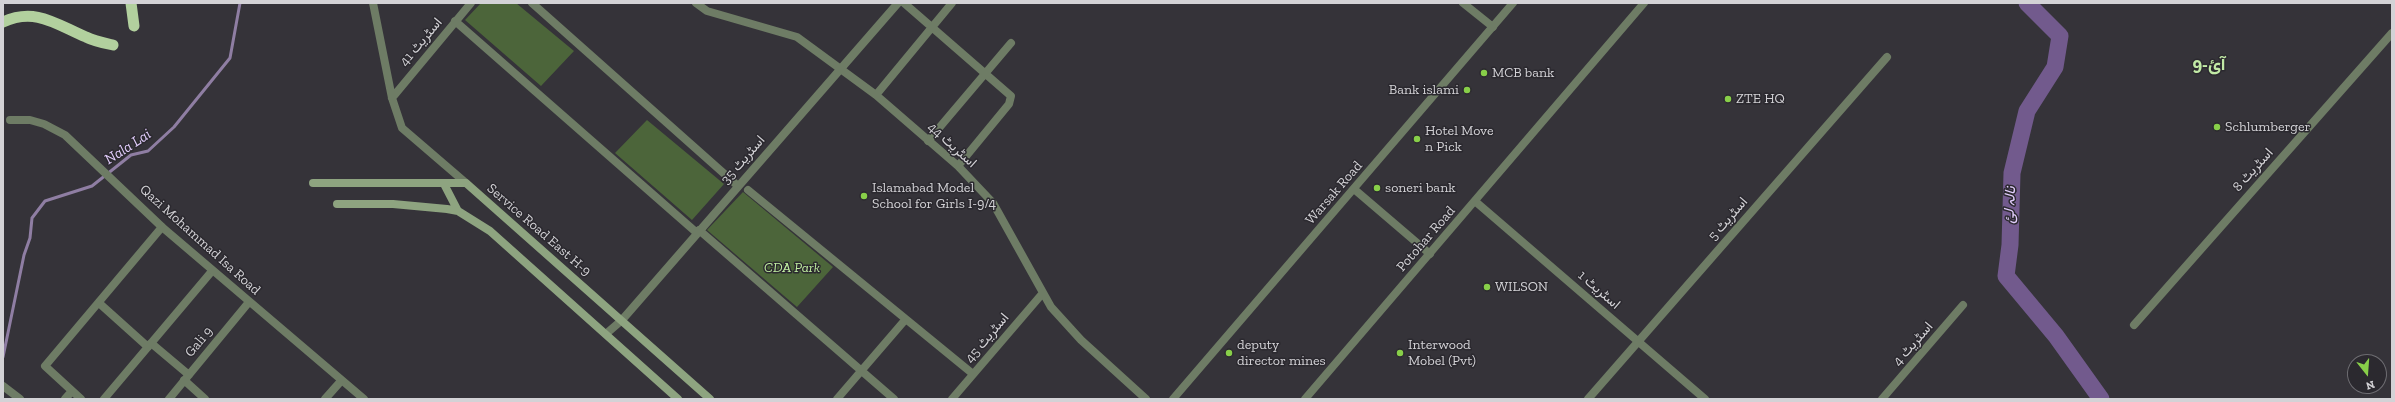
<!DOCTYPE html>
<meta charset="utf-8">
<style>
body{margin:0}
#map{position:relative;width:2395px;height:402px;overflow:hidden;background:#353339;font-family:"Zilla Slab",serif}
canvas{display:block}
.frame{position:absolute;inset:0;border:4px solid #d3d2d6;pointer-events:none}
.north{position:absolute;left:2347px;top:354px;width:40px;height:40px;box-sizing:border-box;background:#2b292f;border:1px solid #6e6d72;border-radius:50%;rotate:163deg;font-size:11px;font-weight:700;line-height:16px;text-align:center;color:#d3d2d6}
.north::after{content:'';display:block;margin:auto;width:14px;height:18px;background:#88cf49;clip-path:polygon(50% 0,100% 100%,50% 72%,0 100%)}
</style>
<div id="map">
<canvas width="2395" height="402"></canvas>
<div class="frame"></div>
<div class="north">N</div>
</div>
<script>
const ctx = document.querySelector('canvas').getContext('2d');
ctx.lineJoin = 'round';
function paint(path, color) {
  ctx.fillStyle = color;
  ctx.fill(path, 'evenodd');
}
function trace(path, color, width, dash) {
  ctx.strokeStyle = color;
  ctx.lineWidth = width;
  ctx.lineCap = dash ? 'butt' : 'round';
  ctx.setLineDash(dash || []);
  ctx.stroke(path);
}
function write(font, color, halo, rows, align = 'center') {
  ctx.font = font + ' "Zilla Slab",Vazirmatn,serif';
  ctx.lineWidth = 3;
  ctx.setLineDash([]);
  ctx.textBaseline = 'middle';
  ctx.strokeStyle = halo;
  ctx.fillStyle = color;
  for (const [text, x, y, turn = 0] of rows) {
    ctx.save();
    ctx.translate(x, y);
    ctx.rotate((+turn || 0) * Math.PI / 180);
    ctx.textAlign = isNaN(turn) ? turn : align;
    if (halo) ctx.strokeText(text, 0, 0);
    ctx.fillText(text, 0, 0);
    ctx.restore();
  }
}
paint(new Path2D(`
 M481,3H516L574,51L541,86L465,20Z
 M647,120L724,184L692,220L615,153Z
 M743,192L833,267L797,307L707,230Z`), '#4c653a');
trace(new Path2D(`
 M3,357L24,255L30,238L32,218L45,201L92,186L131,155L148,151L174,127L230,58L240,3`), '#8f7ea3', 3);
trace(new Path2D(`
 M2027,3L2060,36L2055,67L2027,111L2012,173L2010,245L2006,276L2056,336L2101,399`), '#725a8d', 17);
trace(new Path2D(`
 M373,3L392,98L402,128L466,183
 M532,3L738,186
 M696,3L707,11L797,37L876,95L958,166L993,203L1051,307L1081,340L1146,399
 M904,3L1011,96L1009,104L958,166
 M1463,3L1493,27
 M455,21L697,233
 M876,95L952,3
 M392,98L471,3
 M928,141L1011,43
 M1354,189L1430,254
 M748,190L973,374
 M1476,202L1705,399
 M699,230L894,399
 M99,303L148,347
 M2134,325L2392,33
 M607,333L622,320L898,3
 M151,343L189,375
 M184,380L205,399
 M3,386L20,399
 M65,399L72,391
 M81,399L45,366L162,227
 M104,399L212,271
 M169,399L249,302
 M325,399L341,381
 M837,399L905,320
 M952,399L1042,294
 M1588,399L1887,57
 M1882,399L1963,305`), '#6e7c65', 8);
trace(new Path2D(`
 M10,120H30L44,124L65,135L162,227L364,399
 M1173,399L1513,3
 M1305,399L1644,3`), '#6e7c65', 8);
trace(new Path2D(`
 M313,183H466L710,399
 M444,184L458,211
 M337,204H393L447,209L458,211L490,231L678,399`), '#8ea480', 8);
trace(new Path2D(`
 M131,3L134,26
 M3,22C36,7 57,25 86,37C94,41 104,43 113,45`), '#b2d09e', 11);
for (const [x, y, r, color] of [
 [1484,73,4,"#88cf49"],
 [1467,90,4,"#88cf49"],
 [1728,99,4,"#88cf49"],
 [2217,127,4,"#88cf49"],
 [1417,139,4,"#88cf49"],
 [1377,188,4,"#88cf49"],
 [864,196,4,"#88cf49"],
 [1487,287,4,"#88cf49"],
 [1229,353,4,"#88cf49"],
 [1400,353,4,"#88cf49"]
]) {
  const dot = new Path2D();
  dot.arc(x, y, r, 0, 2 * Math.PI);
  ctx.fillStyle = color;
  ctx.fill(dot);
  trace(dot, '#2b292f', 1.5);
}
write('14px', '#d3d2d6', '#2b292f', [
 ["اسٹریٹ 41",421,42,-50],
 ["اسٹریٹ 44",952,145,42],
 ["اسٹریٹ 35",743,160,-49],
 ["اسٹریٹ 8",2253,170,-48],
 ["Warsak Road",1334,193,-49],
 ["اسٹریٹ 5",1728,219,-49],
 ["Service Road East H-9",539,230,41],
 ["Potohar Road",1426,239,-49],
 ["Qazi Mohammad Isa Road",200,240,42],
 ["اسٹریٹ 1",1599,290,41],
 ["اسٹریٹ 45",987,338,-50],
 ["Gali 9",199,342,-50],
 ["اسٹریٹ 4",1913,344,-49]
]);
write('14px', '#d3d2d6', '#2b292f', [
 ["MCB bank",1492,73],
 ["Bank islami",1459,90,"right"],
 ["ZTE HQ",1736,99],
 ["Schlumberger",2225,127],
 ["Hotel Move",1425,131],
 ["n Pick",1425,147],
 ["Islamabad Model",872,188],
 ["School for Girls I-9/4",872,204],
 ["soneri bank",1385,188],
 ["WILSON",1495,287],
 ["deputy",1237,345],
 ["director mines",1237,361],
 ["Interwood",1408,345],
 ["Mobel (Pvt)",1408,361]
], 'left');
write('italic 14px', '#c1efa1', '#2b292f', [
 ["CDA Park",792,268]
]);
write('italic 15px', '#e3cefd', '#2b292f', [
 ["Nala Lai",128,147,-33],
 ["نالہ لئ",2010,205,-87]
]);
write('bold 18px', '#c1e9a5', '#2b292f', [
 ["آئ-9",2209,65]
]);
</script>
